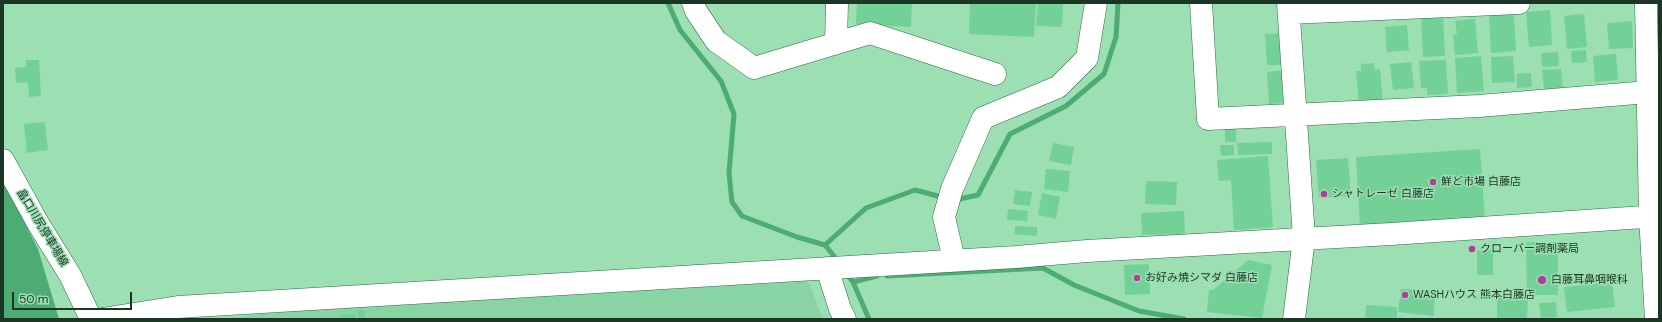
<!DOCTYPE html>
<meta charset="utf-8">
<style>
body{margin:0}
#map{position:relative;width:1662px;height:322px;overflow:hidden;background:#9cdfb3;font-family:"DM Sans",sans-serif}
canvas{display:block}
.frame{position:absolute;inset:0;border:4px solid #1b3625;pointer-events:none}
.scale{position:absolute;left:12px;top:292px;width:120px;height:18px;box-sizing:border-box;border:2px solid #1b3625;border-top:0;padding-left:5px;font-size:12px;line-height:14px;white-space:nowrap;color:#1b3625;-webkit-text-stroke:3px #9cdfb3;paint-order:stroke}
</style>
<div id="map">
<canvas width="1662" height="322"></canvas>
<div class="frame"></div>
<div class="scale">50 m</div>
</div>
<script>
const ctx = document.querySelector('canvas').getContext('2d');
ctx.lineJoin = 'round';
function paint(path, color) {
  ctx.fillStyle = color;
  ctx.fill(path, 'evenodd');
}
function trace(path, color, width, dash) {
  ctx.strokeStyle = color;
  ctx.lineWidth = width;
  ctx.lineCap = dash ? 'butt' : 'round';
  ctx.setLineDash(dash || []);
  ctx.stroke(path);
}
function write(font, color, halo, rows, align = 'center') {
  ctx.font = font + ' "DM Sans","Noto Sans JP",sans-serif';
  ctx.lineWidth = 3;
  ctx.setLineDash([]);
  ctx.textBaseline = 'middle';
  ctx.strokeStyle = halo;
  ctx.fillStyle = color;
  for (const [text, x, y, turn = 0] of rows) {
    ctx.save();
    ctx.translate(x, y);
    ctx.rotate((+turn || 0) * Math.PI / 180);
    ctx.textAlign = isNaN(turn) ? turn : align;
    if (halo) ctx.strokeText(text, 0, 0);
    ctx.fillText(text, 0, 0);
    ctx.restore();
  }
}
paint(new Path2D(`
 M805,273L823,319H224L330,303Z`), '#89d4a4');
paint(new Path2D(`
 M3,180L38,249L59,319H3Z`), '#4dab74');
trace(new Path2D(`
 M668,3L680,30L721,81L734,114L729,173L732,202L742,216L797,237L825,245L838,261
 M955,200L978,195L1010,134L1066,106L1104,74L1116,37L1118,3
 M825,245L866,208L915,190L945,198
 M846,273L853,282L869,319
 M887,276L1043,268L1074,285L1139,311L1184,319
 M853,282L877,276`), '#4dab74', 5);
paint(new Path2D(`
 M857,3H912L911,27L856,24Z
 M970,3H1036L1034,37L969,34Z
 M1038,3H1063L1062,27L1036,26Z
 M1550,10L1552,45L1529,47L1526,12Z
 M1514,14L1516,51L1491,53L1489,15Z
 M1584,14L1587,47L1567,49L1564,16Z
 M1443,16L1445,56L1423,57L1421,17Z
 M1475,19L1478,53L1455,55L1453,34H1457L1455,21Z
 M1632,21L1633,48L1609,49L1607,23Z
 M1407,25L1409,50L1387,52L1385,27Z
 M1284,33L1286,65H1267L1265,34Z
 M1586,50L1587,62L1572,63L1571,51Z
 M1558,52L1559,66L1542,67L1541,53Z
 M1616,54L1618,80L1595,82L1593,56Z
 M1481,56L1484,91L1457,93L1455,58Z
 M1513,56L1515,82L1492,83L1491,57Z
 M26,60H39L41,96L29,97L28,82L16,83L15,68L26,67Z
 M1446,60L1448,94L1427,95V88H1421L1419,61Z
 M1411,62L1414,88L1393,90L1390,64Z
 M1374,63L1375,70L1380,69L1383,102L1359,104L1356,71H1361V64Z
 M1561,69L1563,88L1544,89L1542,70Z
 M1286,70L1288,103L1269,104L1267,72Z
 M1531,73L1532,87L1517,88V74Z
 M45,122L48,150L27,153L24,124Z
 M1236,127V142H1225V128Z
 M1272,142V154L1238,155L1237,143Z
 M1053,143L1074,147L1071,165L1049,161Z
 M1220,145H1234V155L1221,156Z
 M1480,149L1485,219L1360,227L1356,157Z
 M1268,156L1273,227L1234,230L1231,180L1219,181L1217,160Z
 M1348,158L1351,196L1319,198L1316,160Z
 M1046,169L1070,171L1068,192L1044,189Z
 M1146,181L1177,182L1176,205L1145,204Z
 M1015,190L1032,192L1030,206L1013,204Z
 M1042,193L1060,197L1056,219L1038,215Z
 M1008,209L1028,211L1027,221L1007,220Z
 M1184,211L1185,234L1142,235L1141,213Z
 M1015,226L1037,227V236L1015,234Z
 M1526,242H1558V295H1527Z
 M1477,250H1493V275H1477Z
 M1248,260L1272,265L1262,318L1207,312L1209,289L1213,290Z
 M1149,264L1150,294L1125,295L1124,265Z
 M1612,282L1615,307L1567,312L1564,287Z
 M1401,289L1435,290L1434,316L1398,312Z
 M1497,297H1528L1527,319L1497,318Z
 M1556,302L1557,317L1541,318L1539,303Z
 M1366,305L1397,307V319H1365Z
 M358,310H365V319H359Z
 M340,314H355V319H340Z`), '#73d096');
const minor = new Path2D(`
 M693,3L696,11L716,41L754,68L870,33L995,74
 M1201,3L1208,119L1479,106L1648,92
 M1288,3L1304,238L1294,319
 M1646,3L1650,216L1656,319
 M1289,13L1519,3
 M836,43L837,3
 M954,260L944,217L952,189L983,118L1058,87L1087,58L1096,3
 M827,268L840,309L845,319
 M102,319L178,307L1016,257L1087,251L1391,234L1659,216`);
const major = new Path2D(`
 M3,160L39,225L70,275L91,319`);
trace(minor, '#286b45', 23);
trace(major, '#286b45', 23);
trace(minor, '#fff', 22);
trace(major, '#fff', 22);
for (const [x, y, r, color] of [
 [1433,182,4,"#af3f9b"],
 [1324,194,4,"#af3f9b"],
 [1472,249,4,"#af3f9b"],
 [1137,278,4,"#af3f9b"],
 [1542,280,5,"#af3f9b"],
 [1405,295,4,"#af3f9b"]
]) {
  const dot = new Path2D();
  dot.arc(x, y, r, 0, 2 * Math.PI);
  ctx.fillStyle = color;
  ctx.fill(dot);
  trace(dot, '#9cdfb3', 1.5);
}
write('11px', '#1b3625', '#9cdfb3', [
 ["鮮ど市場 白藤店",1441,182],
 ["シャトレーゼ 白藤店",1332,194],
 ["クローバー調剤薬局",1480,249],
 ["お好み焼シマダ 白藤店",1145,278],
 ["白藤耳鼻咽喉科",1551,280],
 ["WASHハウス 熊本白藤店",1413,295]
], 'left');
write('11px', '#1b3625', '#9cdfb3', [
 ["畠口川尻停車場線",42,228,59]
]);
</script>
